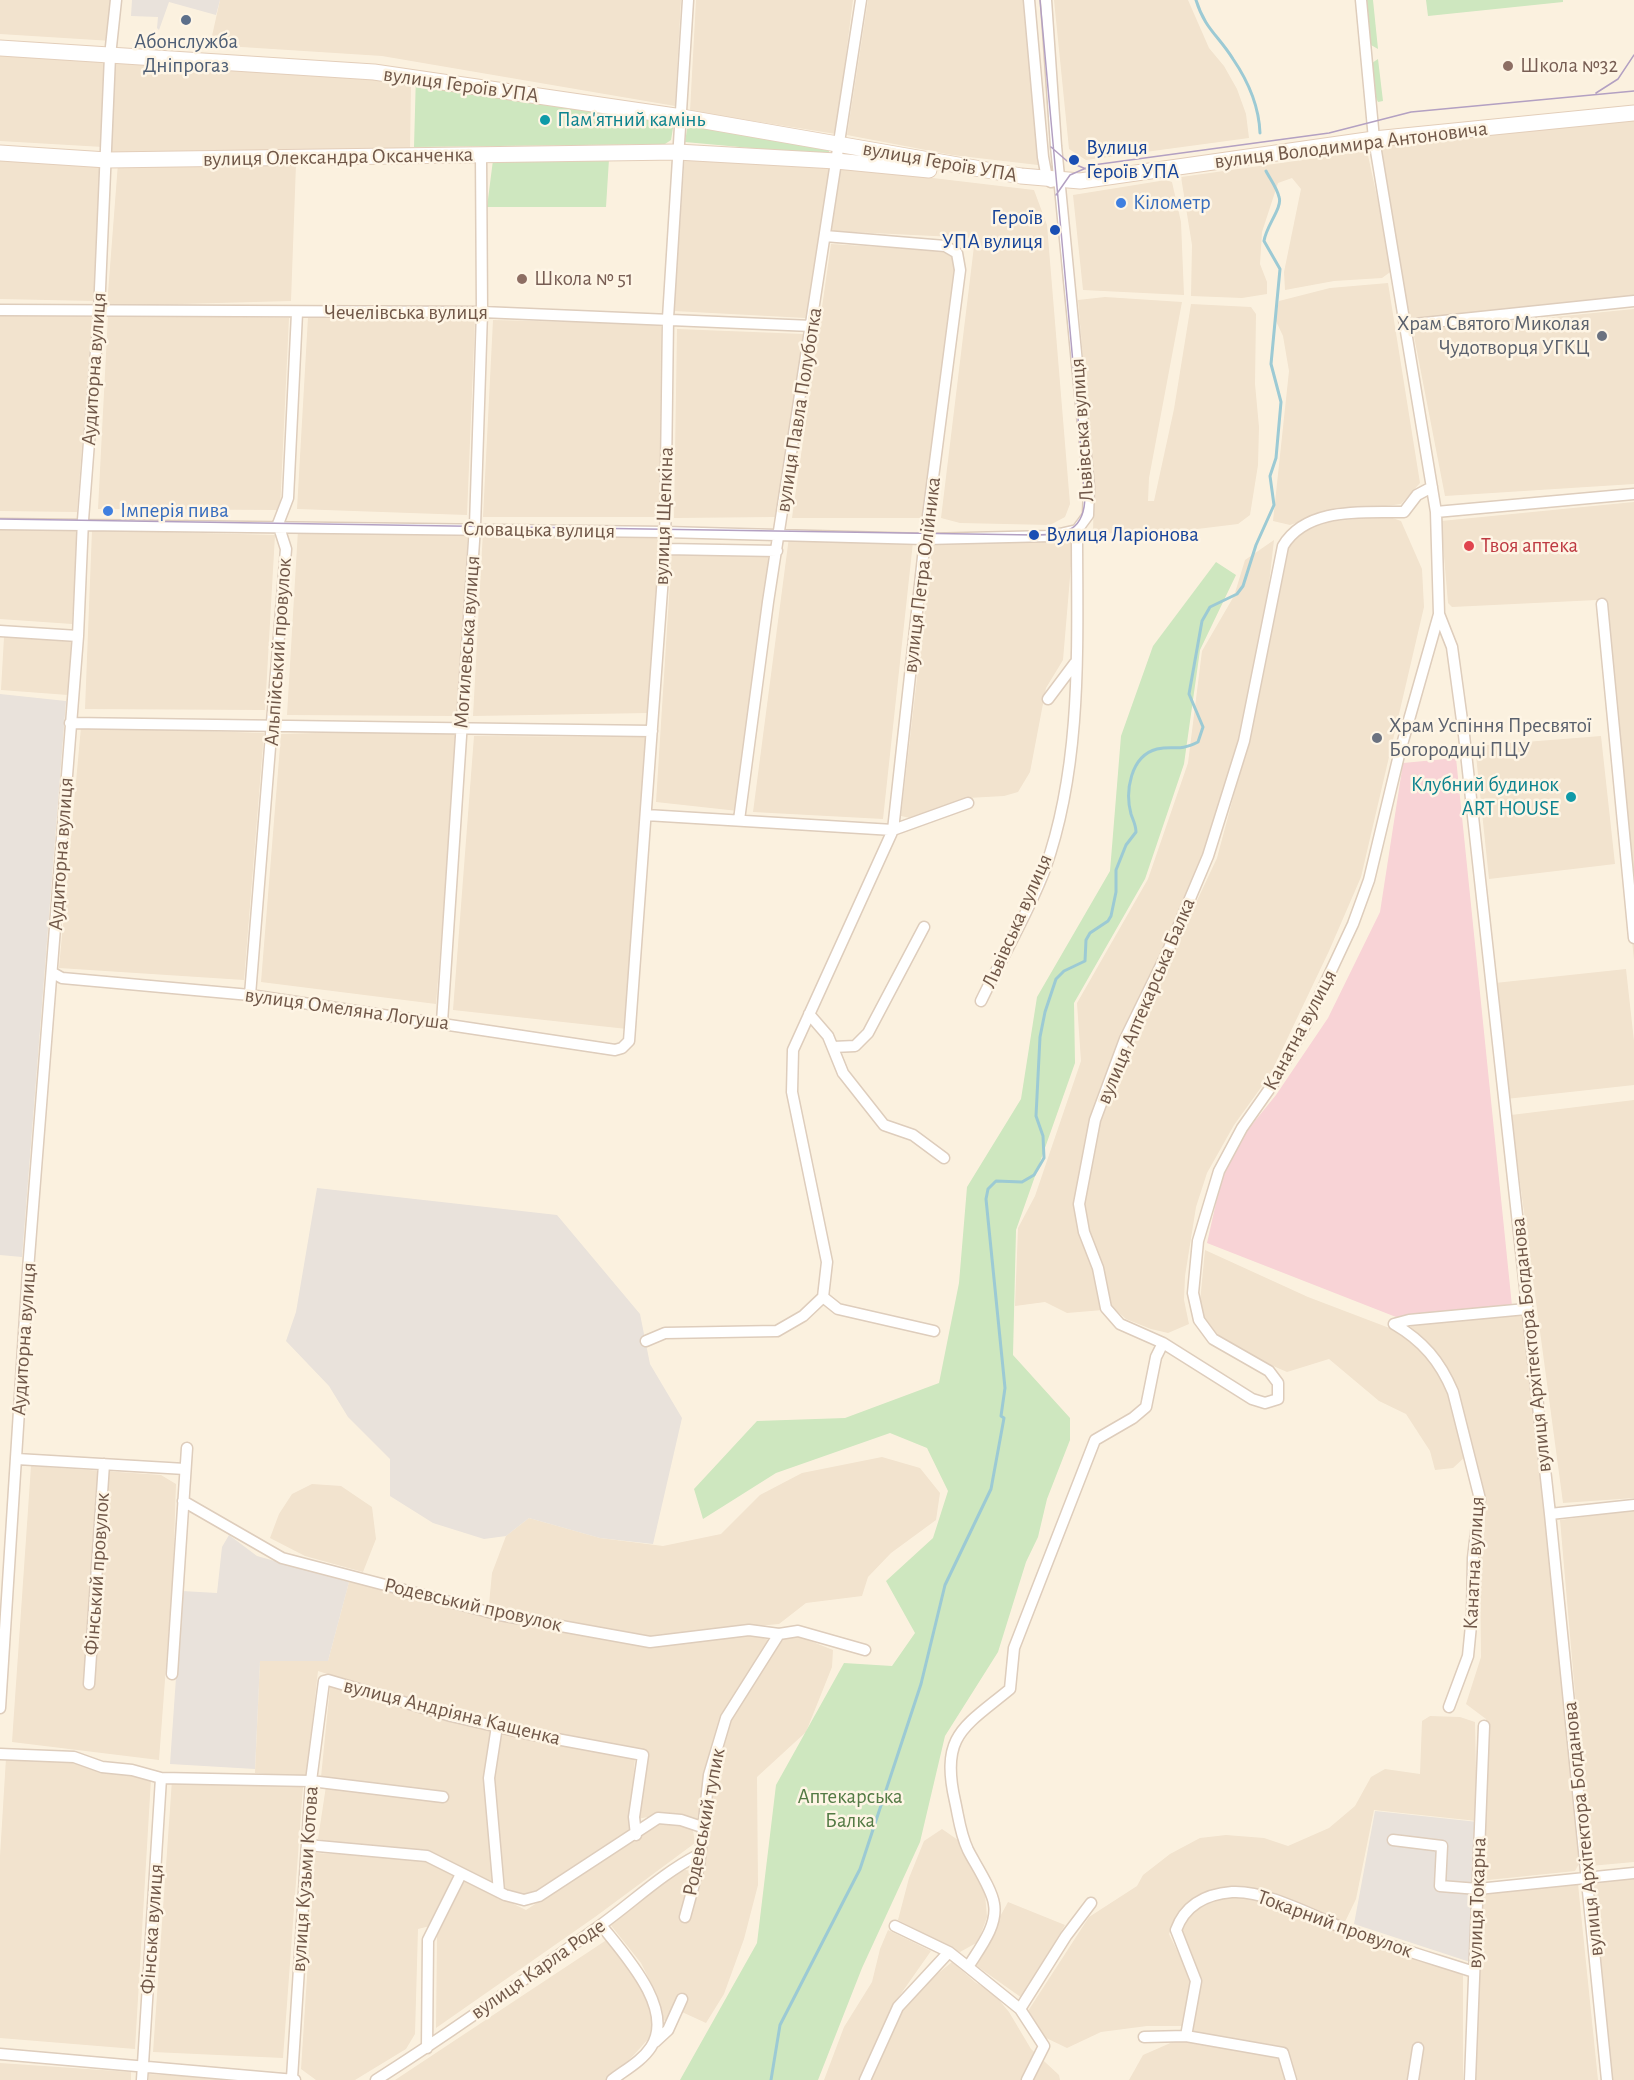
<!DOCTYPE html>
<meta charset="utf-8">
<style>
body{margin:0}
canvas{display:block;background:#fbf1df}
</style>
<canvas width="1634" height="2080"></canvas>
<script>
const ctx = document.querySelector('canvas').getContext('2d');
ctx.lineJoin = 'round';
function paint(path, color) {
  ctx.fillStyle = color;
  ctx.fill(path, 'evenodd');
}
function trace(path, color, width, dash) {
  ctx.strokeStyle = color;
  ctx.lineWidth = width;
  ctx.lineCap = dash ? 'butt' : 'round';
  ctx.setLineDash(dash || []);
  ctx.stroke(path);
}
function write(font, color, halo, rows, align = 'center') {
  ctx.font = font + ' "Alegreya Sans",sans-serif';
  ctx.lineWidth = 5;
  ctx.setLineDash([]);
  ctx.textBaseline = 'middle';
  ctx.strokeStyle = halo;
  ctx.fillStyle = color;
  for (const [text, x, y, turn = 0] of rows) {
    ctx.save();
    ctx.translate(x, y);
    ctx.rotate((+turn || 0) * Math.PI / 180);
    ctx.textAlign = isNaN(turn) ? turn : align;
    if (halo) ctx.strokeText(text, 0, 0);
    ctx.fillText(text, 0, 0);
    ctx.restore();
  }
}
paint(new Path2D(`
 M0,0H114L112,41L0,34Z
 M220,0H681L675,106L382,56L210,45Z
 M696,0H853L836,134L690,111Z
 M868,0H1026L1038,165L952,155L847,135Z
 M1054,0H1188L1209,48L1224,66L1237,89L1246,114L1249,138L1086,160L1069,149Z
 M0,55L108,61L103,147L0,141Z
 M114,59L411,83L410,150L111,155Z
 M1634,118V298L1410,323L1382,168L1381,150L1387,144Z
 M1367,151L1393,270L1382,278L1334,281L1285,290L1284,272L1301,189L1292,178L1278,183L1262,232L1260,264L1267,282V294L1242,298L1191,296L1192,245L1181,177Z
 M685,153L831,167L806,318L674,311Z
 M0,155L103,161L94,301L0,299Z
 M118,163L296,164L291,301L107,306Z
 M840,167L1034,190L1047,225L1070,504L1065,517L1050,525L960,523L941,518L975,238L831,231Z
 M1166,180L1172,182L1181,222L1184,295L1083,290L1073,195Z
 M831,244L945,251L953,256L955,270L922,518H792Z
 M1388,283L1420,483L1401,504L1319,515L1290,525L1273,521L1289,371L1283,336L1275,319L1279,301L1330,288Z
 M1105,297L1182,302L1149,478L1148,501H1154L1174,409L1191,304L1251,307L1256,314L1255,384L1259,427L1258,465L1250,515L1238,524L1189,530L1093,534L1094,484L1078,300Z
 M1634,309V484L1445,496L1413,331Z
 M0,314L92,315L77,512L0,511Z
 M108,315L289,318L280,510L98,509Z
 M308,317L475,320L467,515L297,509Z
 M493,320L661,324L660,517H483Z
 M677,329L804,334L775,517L674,518Z
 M1634,502V960L1597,600L1452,607L1448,603L1441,521Z
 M1387,516L1401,521L1422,569L1424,607L1361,877L1329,951L1270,1075L1234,1125L1207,1173L1196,1207L1185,1276L1184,1300L1189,1324L1168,1333L1151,1329L1126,1319L1108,1303L1089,1231L1085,1203L1099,1121L1126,1040L1172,954L1217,858L1248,742L1282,554L1300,531L1326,522Z
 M0,527L78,528L72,624L0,619Z
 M92,530L275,535L265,710L85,709Z
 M298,530L468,533L458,716L287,715Z
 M483,531L659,533L649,713L473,716Z
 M789,537L913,542L883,819L753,812Z
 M933,540L1073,542L1063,660L1046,688L1030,772L1018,792L1004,796L968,798L910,818L901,816Z
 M1274,540L1263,636L1241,741L1206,855L1164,953L1120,1039L1104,1078L1092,1120L1076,1204L1103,1310L1067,1313L1045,1302L1015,1306L1018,1228L1035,1196L1081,1061L1077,1003L1148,879L1188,763L1202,651L1234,596L1245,560Z
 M672,550L771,554L738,811L656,802Z
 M4,637L73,639L68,695L1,690Z
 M81,727L264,733L244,980L59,968Z
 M458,729L436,1004L261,982L281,734Z
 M474,736L646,737L627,1029L453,1010Z
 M1601,736L1615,864L1489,879L1475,746Z
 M1626,969L1634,1041V1085L1506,1099L1495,983Z
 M1634,1100V1498L1563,1503L1511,1115Z
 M1205,1250L1308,1297L1392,1329L1429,1352L1450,1387L1466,1456L1453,1468L1435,1470L1430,1451L1406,1414L1379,1401L1329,1359L1287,1372L1241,1352L1218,1337L1204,1320L1200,1302Z
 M1523,1312L1546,1513L1581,1860L1575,1871L1488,1880L1482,1875L1489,1741L1486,1719L1466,1704L1481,1657L1480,1562L1485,1525L1481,1489L1454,1385L1412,1333L1410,1324Z
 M882,1457L920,1468L940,1493L936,1520L891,1553L868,1577L862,1596L806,1603L779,1624L650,1636L495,1608L489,1604L492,1573L506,1536L529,1518L600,1538L663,1546L721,1534L760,1495L802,1473Z
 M31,1466L161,1475L176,1484L173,1573L159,1760L12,1742Z
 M312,1484L341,1486L372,1507L376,1539L363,1572L305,1556L270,1538L279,1514L292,1494Z
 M1634,1510V1862L1590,1866L1560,1520Z
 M349,1582L645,1646L657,1647L751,1634L769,1640L723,1716L705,1775L699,1821L659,1815L637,1819L646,1752L452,1713L318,1671L306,1778L255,1773L260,1660L328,1661Z
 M798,1636L833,1650L832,1667L806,1732L757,1777L758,1885L744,1939L724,1994L706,2023L682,2012L685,1996L682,1992L669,2019L663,2021L654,1989L641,1963L609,1923L679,1871L685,1870L694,1871L682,1918L689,1921L709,1831L713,1778L729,1719L782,1639Z
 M330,1687L635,1757L629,1837L540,1891L525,1896L506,1893L463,1871L436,1854L340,1844L318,1839L326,1786L321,1777Z
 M1430,1716L1460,1717L1475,1722L1477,1821L1374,1810L1356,1899L1344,1924L1260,1890L1230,1887L1210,1892L1181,1909L1169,1934L1191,1979L1183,2026H1147L1101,2032L1067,2048L1042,2036L1028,2011L1089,1917L1137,1886L1143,1875L1170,1854L1200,1838L1226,1835L1264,1838L1288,1846L1329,1828L1355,1806L1371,1777L1385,1769L1420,1774L1422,1721Z
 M6,1758L75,1760L105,1771L151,1779L135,2049L0,2038V1856Z
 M172,1780L303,1787L283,2058L153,2052Z
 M659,1823H680L693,1830L695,1843L595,1917L436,2028L437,1936L461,1879L526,1910Z
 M942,1829L958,1840L985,1894L987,1917L978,1942L960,1952L898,1920L909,1878L924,1841Z
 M315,1853L426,1858L455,1875L430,1926L418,1929L415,2034L406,2049L355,2080H316L301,2069Z
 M1634,1876V2080H1611L1590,1881Z
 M1578,1884L1598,2080H1476L1477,1893Z
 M1233,1896L1256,1899L1355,1939L1463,1975V2080H1297L1287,2049L1189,2033L1199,1984L1180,1931L1191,1912L1209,1901Z
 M1008,1902L1065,1925L1022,1998L974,1964Z
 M888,1930L931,1951L893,2005L859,2080H824L844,2027L872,1982L880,1949Z
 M608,1939L642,1990L653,2020L650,2037L632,2057L606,2080H395Z
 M952,1962L975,1982L994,1994L1009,2012L1031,2049L1059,2075L1060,2080H868L887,2036L904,2008L931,1979Z
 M1175,2041H1191L1221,2048H1241L1279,2055L1287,2080H1129L1143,2055Z
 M0,2063L131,2072V2080H0Z
 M149,2074L250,2080H149Z`), '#f2e3ce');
paint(new Path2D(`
 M132,0H220L216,15L169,2L159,30L157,28L158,17L131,16Z
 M0,694L66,701L22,1257L0,1255Z
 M317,1188L557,1215L640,1314L650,1364L682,1418L653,1544L600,1538L529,1518L506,1536L484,1539L433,1523L390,1496V1459L348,1417L329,1386L286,1341L296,1312Z
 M229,1535L257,1556L349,1582L328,1661H260L255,1769L170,1764L182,1591L217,1593L222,1547Z
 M1375,1811L1478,1822L1470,1962L1354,1924Z`), '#e9e2db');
paint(new Path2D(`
 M1456,758L1512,1306L1396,1317L1207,1243L1222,1176L1241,1138L1276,1095L1328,1018L1380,912L1403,763Z`), '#f8d3d6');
paint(new Path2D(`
 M1367,0H1373L1378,49L1371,45Z
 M1426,0H1563V2L1428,16Z
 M1378,59L1383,101L1378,102L1374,94L1372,63Z
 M416,74L674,122L671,140L665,144L414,147Z
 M688,123L830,148L828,155L685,142Z
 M609,159L606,207H487L493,160Z
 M1216,562L1236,575L1200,650L1184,764L1145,879L1074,1003L1075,1063L1016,1230L1013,1355L1070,1418V1440L1047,1499L1038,1537L1026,1562L998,1652L945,1736L920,1842L862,1968L818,2080H680L757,1943L776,1785L844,1663L892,1666L915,1633L886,1581L933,1538L948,1491L927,1448L890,1433L776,1473L703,1519L694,1489L757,1421L845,1418L939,1383L959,1283L967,1187L1021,1099L1037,997L1110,871L1121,736L1153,646Z`), '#cee7bf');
trace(new Path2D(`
 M1196,0C1205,29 1218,35 1233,59C1248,81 1259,107 1260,133
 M771,2080L780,2025L860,1869L921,1684L945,1585L991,1489L1004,1418L1001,1416L1005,1388L986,1199L988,1189L996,1181L1022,1182L1034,1175L1044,1158L1043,1136L1036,1116L1040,1037L1045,1012L1056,979L1064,971L1085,961L1086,940L1090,933L1108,921L1111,916L1116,892V870L1126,845L1136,832C1136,825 1133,820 1131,814C1125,792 1130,756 1157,749C1175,745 1178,752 1198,742L1203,727L1189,694L1202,621L1210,607L1237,594L1243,586L1256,545L1274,505L1270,476L1276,458L1281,402L1271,364L1280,269L1264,241C1266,226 1283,207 1279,197C1277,188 1270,179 1266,171`), '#9ccad4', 3);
const street = new Path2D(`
 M1029,0L1043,157L1046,173L1051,182
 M0,310L482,312L812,326
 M1405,325L1634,301
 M1436,512L1634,494
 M0,524L665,532L925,539L1051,536L1077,530
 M665,549L777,551
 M1602,604L1634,938
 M1439,614L1452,647L1464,735L1550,1514L1607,2080
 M0,631L78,636
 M1048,699L1075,663
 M70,723L652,731
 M646,815L893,830L968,803
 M739,820L768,602L861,0
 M53,973L62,978L250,995L615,1050L622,1048L629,1041L665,549L668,318L688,0
 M250,995L286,549L278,524L288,498L297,313
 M981,1001C1001,959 1029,912 1045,869C1083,762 1077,643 1077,530L1088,515L1089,487L1056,146L1046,0
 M809,1014L828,1036L843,1073L884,1125L913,1135L944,1158
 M442,1022L475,526L482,312L481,154
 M833,1047L855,1046L868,1033L924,927
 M823,1297L838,1309L934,1331
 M1394,1324C1423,1341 1440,1361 1453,1392L1480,1499L1473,1558L1472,1615L1468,1656L1449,1707
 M1394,1324L1409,1320L1526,1309
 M646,1341L665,1333L777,1331L803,1316L823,1297L827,1262L792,1092L793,1050L893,830L925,539L960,270L957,253L945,246L825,236
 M1163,1343L1252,1399L1265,1403L1278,1399V1383L1269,1371L1213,1339L1199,1320L1193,1293L1198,1241L1219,1171L1242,1128L1275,1081L1308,1020L1353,924L1369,880L1399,755L1439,614L1436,512L1374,139L1361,0
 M17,1459L185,1469
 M183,1501L282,1558L500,1615L650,1642L749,1630L779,1634L798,1631L865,1650
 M1550,1514L1634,1505
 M172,1674L187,1448
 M89,1684L104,1464
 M0,1708L28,1270L78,636L83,520L99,312L110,56L116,0
 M497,1726L489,1778L499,1892
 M0,1754L74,1757L102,1767L132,1770L161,1778L311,1781L443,1797
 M1393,1840L1442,1846L1440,1886L1478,1889L1634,1873
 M307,1845L427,1856L505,1895L524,1900L539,1896L658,1818L681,1820L702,1827
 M685,1917L699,1866L709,1775L726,1718L779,1634
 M601,1925C623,1953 676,2009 651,2047C642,2061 625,2070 612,2080
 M895,1926L949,1952L968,1967L1020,2009L1044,2046L1027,2080
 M968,1967C979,1949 998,1926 994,1904C992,1889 975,1864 968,1850C960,1833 959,1819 955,1801C940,1735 964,1727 1010,1689L1014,1648L1095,1440L1133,1418L1146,1407L1156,1357L1163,1343L1120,1324L1106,1308L1098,1268L1084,1232L1079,1204L1095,1120L1125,1039L1167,953L1208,856L1244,741L1283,546C1307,506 1364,513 1404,512L1417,495L1432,487
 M1020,2009L1066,1936L1091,1903
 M1186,2036L1196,1981L1176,1930C1185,1905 1206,1894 1232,1892C1268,1890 1318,1919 1353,1932C1392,1947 1434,1959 1474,1972
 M1144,2037L1186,2036L1283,2053L1291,2080
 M655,2042L668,2030L682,1999
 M427,2048L428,1940L461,1874
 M0,2054L295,2080
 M292,2078L311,1781L324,1681L328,1680L451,1716L524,1733L643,1755L634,1817L636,1835
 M142,2080L161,1778
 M376,2080C452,2032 525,1979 598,1927C632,1903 661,1874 698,1855
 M865,2080L898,2007L949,1952
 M1413,2080L1418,2048
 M1470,2080L1484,1726`);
const secondary = new Path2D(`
 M0,48L374,72L682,117L1021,176L1080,181L1374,139L1634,113
 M0,153L107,160L677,152L836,161L929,170`);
trace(street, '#decdbc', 13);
trace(secondary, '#e3ceba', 17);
trace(street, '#fff', 10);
trace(secondary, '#fff', 15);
trace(new Path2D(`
 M1596,93L1618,79L1634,55
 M1051,147L1067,161L1086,169
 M1056,195L1070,175L1093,165L1329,133L1411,112L1634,91
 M0,519L1034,535C1066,535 1085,531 1085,495L1040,0`), '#b3a0c2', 1.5);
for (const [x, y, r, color] of [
 [186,20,6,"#5c6f8a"],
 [1508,66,6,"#8d6e63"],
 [545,120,6,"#0f9aa8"],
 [1074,160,6,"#1a4fb4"],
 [1121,203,6,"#3f7fe0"],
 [1055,230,6,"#1a4fb4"],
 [522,279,6,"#8d6e63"],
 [1602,336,6,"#6b7280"],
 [108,511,6,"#3f7fe0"],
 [1034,535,6,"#1a4fb4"],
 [1469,546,6,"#e0444e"],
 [1377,738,6,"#6b7280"],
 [1571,797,6,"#0f9aa8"]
]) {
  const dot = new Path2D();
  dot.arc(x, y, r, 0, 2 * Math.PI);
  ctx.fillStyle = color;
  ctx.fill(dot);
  trace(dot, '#fef5e5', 2);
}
write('21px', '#4e5e75', '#fef5e5', [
 ["Абонслужба",186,42],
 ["Дніпрогаз",186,66]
]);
write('21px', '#785e54', '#fef5e5', [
 ["Школа №32",1520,66],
 ["Школа № 51",534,279]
], 'left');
write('21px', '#705748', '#fef5e5', [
 ["вулиця Героїв УПА",461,85,8],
 ["вулиця Володимира Антоновича",1351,145,-7],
 ["вулиця Олександра Оксанченка",338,157,-1],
 ["вулиця Героїв УПА",940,162,10],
 ["Чечелівська вулиця",406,313],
 ["Аудиторна вулиця",94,369,-86],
 ["вулиця Павла Полуботка",799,410,-81],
 ["Львівська вулиця",1082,430,-94],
 ["вулиця Щепкіна",664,516,-88],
 ["Словацька вулиця",539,530,1],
 ["вулиця Петра Олійника",922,575,-83],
 ["Могилевська вулиця",467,642,-86],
 ["Альпійський провулок",278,652,-86],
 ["Аудиторна вулиця",61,854,-86],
 ["Львівська вулиця",1017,921,-66],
 ["вулиця Аптекарська Балка",1146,1001,-67],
 ["вулиця Омеляна Логуша",347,1009,8],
 ["Канатна вулиця",1300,1030,-62],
 ["Аудиторна вулиця",24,1339,-86],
 ["вулиця Архітектора Богданова",1531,1345,-96],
 ["Канатна вулиця",1474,1563,-87],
 ["Фінський провулок",97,1574,-86],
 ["Родевський провулок",473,1605,13],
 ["вулиця Андріяна Кащенка",452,1712,14],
 ["Родевський тупик",704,1822,-79],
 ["вулиця Архітектора Богданова",1583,1829,-96],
 ["вулиця Кузьми Котова",305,1879,-86],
 ["вулиця Токарна",1477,1903,-88],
 ["Токарний провулок",1335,1924,20],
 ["Фінська вулиця",152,1929,-86],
 ["вулиця Карла Роде",538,1969,-35]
]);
write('21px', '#0d838f', '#fef5e5', [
 ["Пам'ятний камінь",557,120],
 ["Клубний будинок",1559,785,"right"],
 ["ART HOUSE",1559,809,"right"]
], 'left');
write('21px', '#164399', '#fef5e5', [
 ["Вулиця",1086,148],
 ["Героїв УПА",1086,172],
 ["Героїв",1043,218,"right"],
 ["УПА вулиця",1043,242,"right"],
 ["Вулиця Ларіонова",1046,535]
], 'left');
write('21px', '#366cbe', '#fef5e5', [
 ["Кілометр",1133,203],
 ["Імперія пива",120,511]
], 'left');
write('21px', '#5b616d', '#fef5e5', [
 ["Храм Святого Миколая",1590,324],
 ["Чудотворця УГКЦ",1590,348],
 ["Храм Успіння Пресвятої",1389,726,"left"],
 ["Богородиці ПЦУ",1389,750,"left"]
], 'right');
write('21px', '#be3a42', '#fef5e5', [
 ["Твоя аптека",1481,546]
], 'left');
write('21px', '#537a44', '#fef5e5', [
 ["Аптекарська",850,1797],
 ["Балка",850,1821]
]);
</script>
